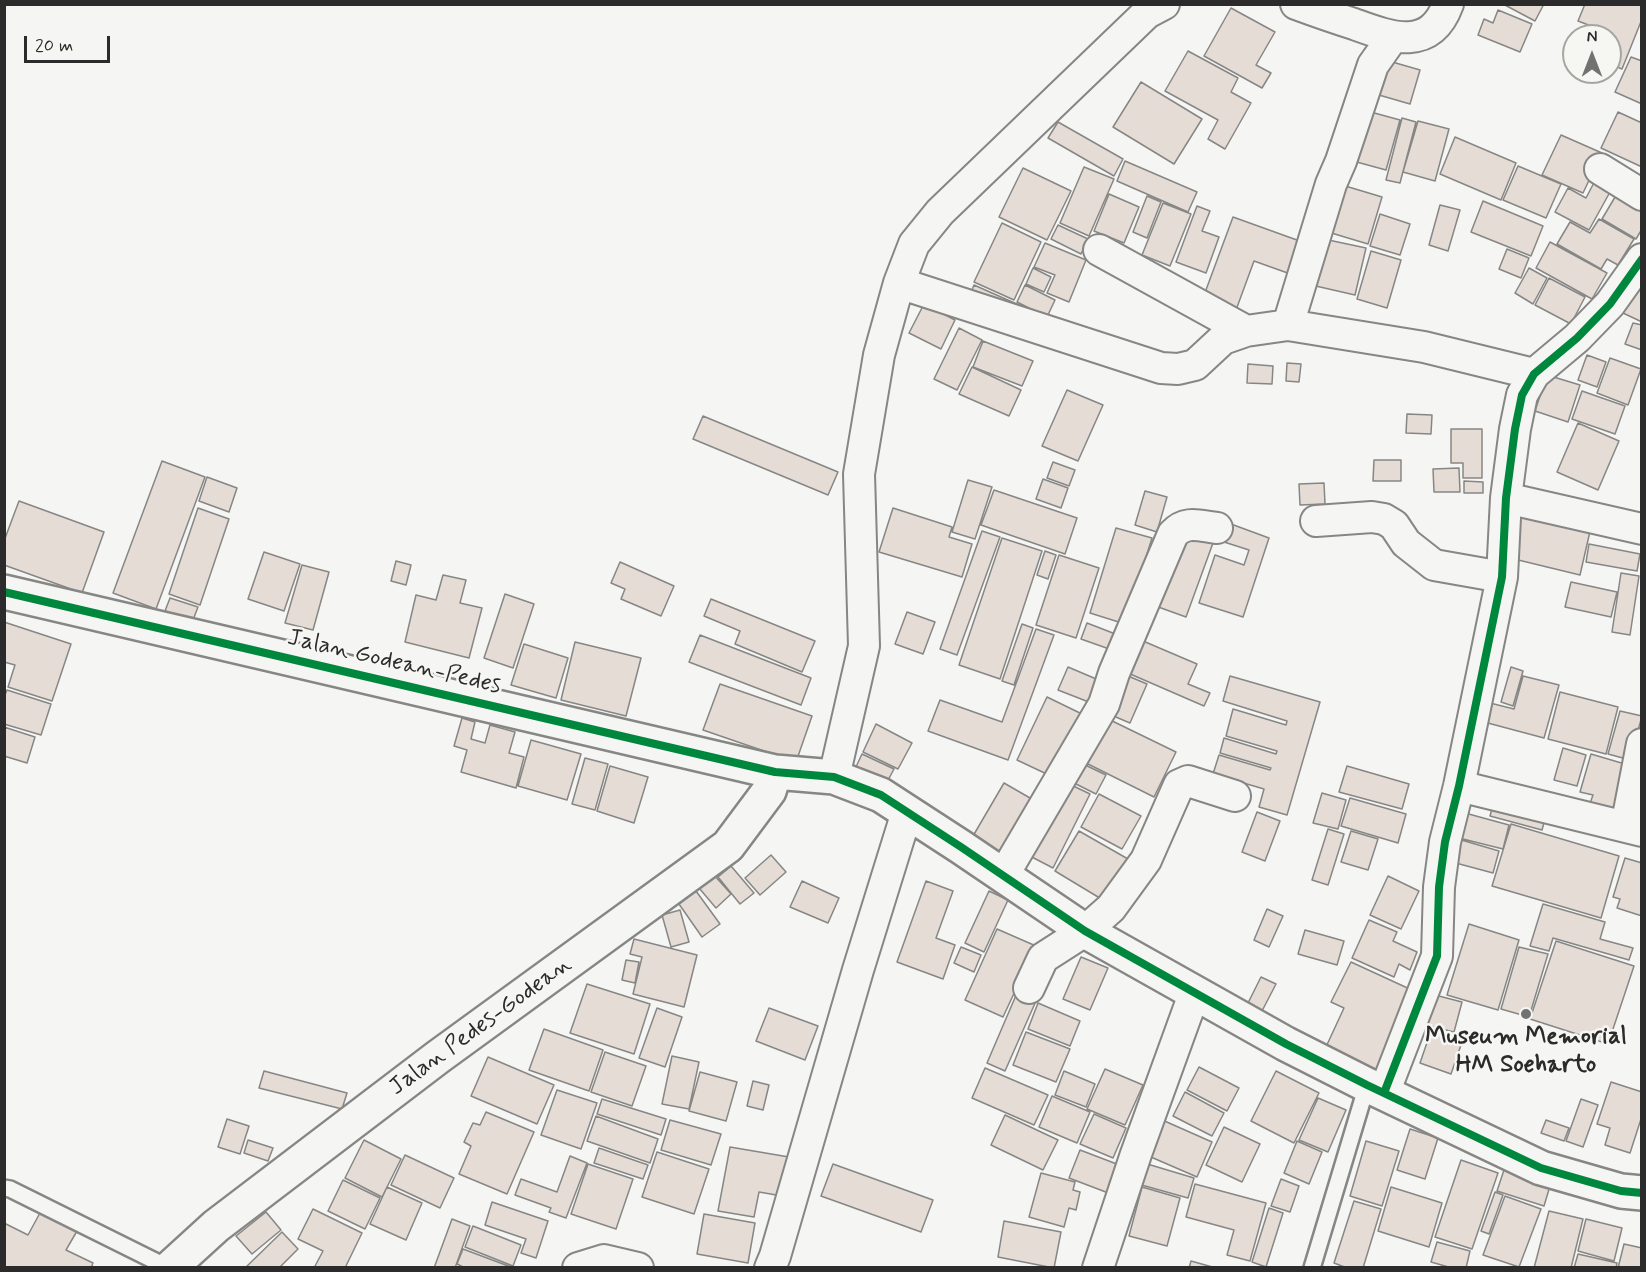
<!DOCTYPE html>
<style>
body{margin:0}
#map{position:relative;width:1646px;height:1272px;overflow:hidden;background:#f5f5f3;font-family:Mynerve,sans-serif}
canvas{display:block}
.frame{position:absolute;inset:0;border:6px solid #2b2b2b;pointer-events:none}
.north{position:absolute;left:1562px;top:24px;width:60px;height:60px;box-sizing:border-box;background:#f6f6f2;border:2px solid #a5a5a2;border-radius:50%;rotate:0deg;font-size:16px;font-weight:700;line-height:24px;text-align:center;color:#2b2b2b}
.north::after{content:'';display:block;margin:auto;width:21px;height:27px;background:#727271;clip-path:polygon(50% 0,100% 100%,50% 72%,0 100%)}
.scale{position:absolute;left:24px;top:36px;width:86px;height:27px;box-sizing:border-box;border:3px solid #2b2b2b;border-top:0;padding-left:8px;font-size:18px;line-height:21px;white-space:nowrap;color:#2b2b2b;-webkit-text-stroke:4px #f6f6f2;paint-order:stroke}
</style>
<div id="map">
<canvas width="1646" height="1272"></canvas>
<div class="frame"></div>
<div class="north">N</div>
<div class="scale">20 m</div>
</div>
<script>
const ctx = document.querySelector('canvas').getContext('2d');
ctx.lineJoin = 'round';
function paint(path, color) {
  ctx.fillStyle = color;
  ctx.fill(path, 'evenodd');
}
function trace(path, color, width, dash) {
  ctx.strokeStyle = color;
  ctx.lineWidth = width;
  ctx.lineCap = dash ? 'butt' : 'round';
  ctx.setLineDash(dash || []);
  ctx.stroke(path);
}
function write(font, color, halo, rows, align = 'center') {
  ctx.font = font + ' Mynerve,sans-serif';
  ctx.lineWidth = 5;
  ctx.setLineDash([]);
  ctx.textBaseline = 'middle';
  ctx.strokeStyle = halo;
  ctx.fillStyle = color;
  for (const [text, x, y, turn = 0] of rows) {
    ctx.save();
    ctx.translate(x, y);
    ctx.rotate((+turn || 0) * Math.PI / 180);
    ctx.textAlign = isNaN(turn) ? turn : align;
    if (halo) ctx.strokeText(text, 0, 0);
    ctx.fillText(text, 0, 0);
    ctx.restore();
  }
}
const building = new Path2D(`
 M1503,4H1544L1535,21Z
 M1585,4H1642V19L1622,69L1610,64V40L1612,34L1578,21Z
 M1231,8L1275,32L1256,65L1271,73L1262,88L1204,56Z
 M1498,10L1532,24L1520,52L1478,35L1484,19L1493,23Z
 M1188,51L1238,78L1231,92L1251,103L1225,149L1208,139L1218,120L1165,91Z
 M1631,57L1642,61V104L1615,92Z
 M1382,59L1420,70L1410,104L1372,93Z
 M1141,82L1202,119L1174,164L1113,127Z
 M1367,111L1400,120L1386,170L1353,161Z
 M1618,112L1642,123V167L1601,148Z
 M1402,118L1416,122L1400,183L1386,180Z
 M1418,121L1449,129L1435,181L1403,172Z
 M1058,122L1123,159L1114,176L1048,138Z
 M1561,135L1602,153L1583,193L1542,175Z
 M1455,137L1516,163L1501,200L1440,174Z
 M1125,161L1197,192L1188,212L1117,181Z
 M1518,166L1561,184L1546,218L1503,200Z
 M1084,167L1114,179L1089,236L1060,223Z
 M1023,168L1071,191L1047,240L999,217Z
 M1599,173L1615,183L1589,230L1555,212L1568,188L1586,198Z
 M1342,185L1382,197L1368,244L1328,232Z
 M1621,187L1642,200V229L1636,239L1602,219Z
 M1109,194L1139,207L1124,243L1094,231Z
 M1147,196L1161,202L1147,238L1133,232Z
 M1483,201L1543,226L1531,256L1471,232Z
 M1163,203L1191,214L1170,266L1142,255Z
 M1440,205L1460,210L1448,251L1429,245Z
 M1197,206L1210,211L1202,231L1219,237L1206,273L1176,262Z
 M1380,214L1410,224L1400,255L1370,246Z
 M1233,217L1308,244L1296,276L1254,261L1236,310L1203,298Z
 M1599,219L1634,239L1618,265L1607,259L1601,269L1557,244L1570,222L1590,233Z
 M1002,223L1041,242L1014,300L974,282Z
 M1058,225L1088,239L1081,254L1051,239Z
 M1319,238L1366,248L1355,295L1307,284Z
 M1550,242L1607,273L1592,299L1536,268Z
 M1045,243L1086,260L1069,302L1047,293L1055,275L1034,267Z
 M1507,249L1529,258L1521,278L1499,269Z
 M1371,251L1401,260L1387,308L1357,299Z
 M1033,268L1051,277L1044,292L1026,284Z
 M1529,268L1547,278L1533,304L1515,293Z
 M1642,273V322L1623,313Z
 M1549,278L1585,297L1571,324L1535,305Z
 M974,285L1046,317L971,292Z
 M1025,285L1055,300L1047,317L1017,302Z
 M924,304L955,320L941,349L909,333Z
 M1633,323L1642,325V350L1625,344Z
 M959,328L982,340L957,390L934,379Z
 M983,341L1033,361L1022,386L973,367Z
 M1587,355L1606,362L1597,387L1578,380Z
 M1610,358L1641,369L1628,405L1597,393Z
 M1287,363L1301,364L1299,382L1286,381Z
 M1248,364L1273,366L1272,384L1247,383Z
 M972,367L1021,390L1009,416L959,394Z
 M1547,375L1580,385L1568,422L1535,411Z
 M1067,390L1103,405L1078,461L1042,446Z
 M1582,391L1625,406L1615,434L1572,419Z
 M1407,414L1432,415L1431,434L1406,433Z
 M703,416L838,472L828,495L693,439Z
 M1578,423L1619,441L1598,490L1557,472Z
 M1451,429H1482V478H1463V463H1451Z
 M1374,460H1401V481H1373Z
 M162,461L205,477L156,609L113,593Z
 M1053,462L1075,470L1069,486L1047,478Z
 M1459,468L1460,492H1434L1433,469Z
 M207,477L237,488L229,512L199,501Z
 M1043,479L1068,488L1061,508L1036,499Z
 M968,480L992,487L975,539L952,532Z
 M1464,481L1483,482V493H1464Z
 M1324,483L1325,504L1300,505L1299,484Z
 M994,490L1077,518L1065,554L981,525Z
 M1145,491L1167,497L1157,532L1135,525Z
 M19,501L104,532L82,593L4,565V541Z
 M198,508L229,519L200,605L169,594Z
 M893,508L952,527L949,537L972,544L962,577L879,552Z
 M1522,510L1591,527L1580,575L1510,558Z
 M1231,524L1269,538L1243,617L1199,603L1215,555L1244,565L1249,550L1224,542Z
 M1116,528L1152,538L1125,624L1090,613Z
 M1177,530L1213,543L1186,617L1150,604Z
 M982,531L1000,537L957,655L940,649Z
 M1002,538L1042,551L1000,679L959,665Z
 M1589,544L1640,554L1637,571L1586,562Z
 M1045,551L1056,555L1048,579L1037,575Z
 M264,552L300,564L284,611L248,599Z
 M1059,555L1099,568L1076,638L1036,625Z
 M396,561L411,565L406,585L391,581Z
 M620,562L674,586L661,616L621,599L625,589L611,583Z
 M302,565L329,572L313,630L285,623Z
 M1621,573L1639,576L1630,635L1612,632Z
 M443,575L466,580L460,603L482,608L469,658L405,642L416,595L436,600Z
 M1571,582L1617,592L1611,617L1565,607Z
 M505,594L534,604L513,668L484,658Z
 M170,598L198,607L193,620L165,611Z
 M711,599L815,641L802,672L735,644L740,631L704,616Z
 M907,612L935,622L923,654L895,644Z
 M4,622L71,644L52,701L8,687L15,665L4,662Z
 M1087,623L1118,635L1112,650L1081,639Z
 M1022,624L1033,628L1014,685L1002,681Z
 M1036,629L1054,635L1008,760L928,731L940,700L1002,722Z
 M700,635L811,678L801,705L689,662Z
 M1136,638L1197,664L1188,684L1210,693L1204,706L1121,670Z
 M575,642L641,658L626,716L561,700Z
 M524,644L568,658L556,698L511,685Z
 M1068,667L1108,684L1099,706L1058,690Z
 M1511,667L1523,671L1513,706L1501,702Z
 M1121,673L1147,684L1130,723L1104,712Z
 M1230,676L1320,702L1287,815L1259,807L1264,789L1213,774L1219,755L1270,770L1271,768L1220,753L1224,738L1276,754L1277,751L1226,736L1233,709L1286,725L1287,721L1223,701Z
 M1523,676L1559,685L1544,738L1484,722L1490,703L1514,709Z
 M720,684L812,716L796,762L703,730Z
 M7,690L51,704L41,735L4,724V697Z
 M1560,692L1618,707L1606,754L1548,739Z
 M1047,697L1084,715L1053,777L1017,760Z
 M1620,711L1642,716L1630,760L1608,754Z
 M1104,717L1176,752L1154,797L1082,761Z
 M462,718L475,722L471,739L485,743L490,725L515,732L509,753L524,757L516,788L461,772L467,750L454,746Z
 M876,724L912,743L898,769L863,752Z
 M4,727L35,737L27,763L4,756Z
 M531,740L581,754L567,800L518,786Z
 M1563,748L1586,755L1577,786L1554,780Z
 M862,754L894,769L886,784L855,769Z
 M1591,754L1635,767L1620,818L1588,809L1593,795L1580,792Z
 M585,758L608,764L595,810L572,804Z
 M1079,762L1106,775L1096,794L1070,781Z
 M610,766L648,777L634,823L597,811Z
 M1347,766L1409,784L1402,809L1339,792Z
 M1065,782L1090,794L1053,868L1028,855Z
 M1004,783L1037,802L1005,855L973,836Z
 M1322,793L1346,800L1338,829L1313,823Z
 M1099,794L1141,816L1122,849L1081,827Z
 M1350,798L1406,814L1398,843L1341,826Z
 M1495,798L1547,812L1542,830L1490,816Z
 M1257,812L1280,821L1265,861L1242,852Z
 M1465,813L1509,825L1503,849L1459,838Z
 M1511,824L1619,856L1601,918L1492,886Z
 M1328,829L1344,834L1328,885L1312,880Z
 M1079,831L1128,859L1103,900L1055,871Z
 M1351,831L1378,839L1368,870L1341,862Z
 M1458,839L1499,851L1493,873L1452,862Z
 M771,855L786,872L760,895L745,878Z
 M1625,858L1642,863V916L1617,908L1620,899L1613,897Z
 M731,866L754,893L740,904L718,877Z
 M714,875L731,894L716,908L699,888Z
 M1388,876L1419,891L1401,929L1370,915Z
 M802,881L839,898L828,923L790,907Z
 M926,881L953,891L936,938L955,945L943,979L897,962Z
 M696,891L720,924L702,937L679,904Z
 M989,891L1008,900L984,952L965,943Z
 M1543,904L1605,922L1600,939L1633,948L1629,960L1553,938L1549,951L1530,946Z
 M1267,909L1283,916L1269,947L1254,940Z
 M680,910L689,942L671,947L662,915Z
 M1369,920L1397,932L1393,941L1417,952L1410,970L1399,964L1394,977L1352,958Z
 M1469,924L1519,940L1498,1010L1447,995Z
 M997,929L1036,946L1003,1017L965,1000Z
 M1305,930L1344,941L1337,965L1298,954Z
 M634,939L697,955L684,1007L633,994L642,957L630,954Z
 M1556,941L1634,966L1608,1044L1530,1019Z
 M961,947L981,955L974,972L954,963Z
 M1519,947L1548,954L1529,1017L1501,1009Z
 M1081,957L1108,968L1090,1010L1063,999Z
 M626,960L639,962L635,983L622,980Z
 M1351,962L1414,991L1375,1073L1325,1049L1344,1008L1331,1002Z
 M1261,977L1276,984L1262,1011L1248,1003Z
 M587,984L650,1004L634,1054L570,1033Z
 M1017,993L1036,1001L1005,1071L987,1063Z
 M1435,995L1462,1002L1454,1032L1426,1025Z
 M1038,1003L1080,1021L1070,1046L1028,1029Z
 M657,1008L682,1017L665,1067L639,1058Z
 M769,1008L818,1026L805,1060L756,1041Z
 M544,1029L603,1050L589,1091L529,1070Z
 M1431,1031L1462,1042L1451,1074L1420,1063Z
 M1026,1032L1070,1049L1056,1082L1013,1065Z
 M605,1052L646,1066L632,1106L591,1092Z
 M672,1056L699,1062L689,1109L662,1104Z
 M488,1057L554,1085L537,1124L471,1096Z
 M1199,1067L1239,1088L1227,1111L1187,1090Z
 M985,1068L1048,1095L1034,1125L972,1098Z
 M1105,1069L1143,1085L1125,1125L1087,1109Z
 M264,1071L347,1093L342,1109L259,1088Z
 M1064,1071L1095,1084L1086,1107L1055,1095Z
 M1276,1071L1319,1093L1294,1143L1251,1121Z
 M700,1072L737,1082L726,1121L689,1111Z
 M753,1081L769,1085L763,1110L747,1106Z
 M1611,1082L1642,1092V1116L1630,1153L1605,1145L1610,1128L1597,1124Z
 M557,1090L597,1103L581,1149L541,1135Z
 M1185,1092L1224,1113L1212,1136L1173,1116Z
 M1052,1096L1090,1112L1077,1143L1039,1127Z
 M1318,1098L1346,1110L1328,1152L1299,1140Z
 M602,1099L666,1119L661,1135L597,1114Z
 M1581,1099L1598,1105L1583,1147L1566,1141Z
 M486,1112L534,1132L507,1194L459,1174L471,1146L464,1142L473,1123L480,1125Z
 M1094,1114L1126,1128L1113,1158L1080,1144Z
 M1005,1115L1058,1140L1043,1170L991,1145Z
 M596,1116L658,1139L650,1163L587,1141Z
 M227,1119L249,1126L240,1154L218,1147Z
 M1160,1119L1212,1142L1197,1177L1144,1154Z
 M670,1120L721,1134L711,1165L661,1150Z
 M1546,1120L1569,1128L1564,1141L1541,1133Z
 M1224,1127L1260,1144L1242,1182L1206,1165Z
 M1410,1129L1438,1138L1425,1179L1397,1170Z
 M248,1140L273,1148L268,1161L244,1153Z
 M364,1140L401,1159L382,1197L345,1178Z
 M1297,1141L1322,1152L1309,1184L1284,1173Z
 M1366,1141L1399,1151L1382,1206L1350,1196Z
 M730,1147L789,1157L782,1196L759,1192L754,1217L718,1211Z
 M599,1148L648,1165L643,1179L594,1163Z
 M1080,1150L1122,1166L1111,1194L1069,1178Z
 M657,1152L709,1169L694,1214L642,1197Z
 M405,1155L454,1178L440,1208L391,1185Z
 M570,1156L587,1163L566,1218L549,1212L551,1208L515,1195L521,1179L557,1192Z
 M1461,1160L1498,1173L1472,1249L1435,1237Z
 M1144,1163L1194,1178L1188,1198L1138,1184Z
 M588,1164L633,1179L616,1229L571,1214Z
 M833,1164L933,1200L921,1232L821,1196Z
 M1504,1170L1550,1186L1544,1206L1497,1191Z
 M1041,1173L1075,1182L1073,1190L1080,1192L1076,1210L1069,1208L1064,1227L1029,1217Z
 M1281,1179L1299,1186L1290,1212L1271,1206Z
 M343,1180L380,1198L365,1229L328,1211Z
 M1195,1184L1266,1203L1250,1261L1227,1255L1234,1230L1186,1217Z
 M387,1187L422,1203L406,1240L370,1224Z
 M1142,1187L1180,1198L1167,1246L1129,1236Z
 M1391,1187L1442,1203L1429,1247L1378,1231Z
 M1495,1192L1503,1195L1489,1234L1481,1231Z
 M1505,1196L1541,1209L1519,1267L1483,1255Z
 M1354,1201L1381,1209L1363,1268H1347L1334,1263Z
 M492,1202L548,1221L536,1258L521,1253L526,1239L485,1225Z
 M1269,1208L1283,1213L1266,1267L1252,1262Z
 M313,1209L362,1233L345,1268H314L323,1251L298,1239Z
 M41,1211L77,1231L66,1250L93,1263L91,1268H4V1223L28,1235Z
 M1549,1211L1583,1219L1571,1268H1534Z
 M266,1212L281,1230L252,1254L236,1236Z
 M704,1214L755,1223L748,1263L697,1254Z
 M452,1219L470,1226L455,1268H434Z
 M1586,1219L1622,1228L1614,1261L1578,1251Z
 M1004,1221L1061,1232L1054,1268L998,1257Z
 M473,1226L521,1245L513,1266L465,1247Z
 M282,1232L298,1249L279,1268H245Z
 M1437,1242L1470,1251L1466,1268H1452L1431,1262Z
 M1624,1244L1642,1248V1268H1618Z
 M463,1249L511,1267L465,1268L457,1264Z
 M1578,1254L1617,1263L1616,1268H1574Z
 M1191,1261L1216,1268H1189Z`);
paint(building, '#e6dcd6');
trace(building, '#868685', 1.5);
const service = new Path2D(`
 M4,1188L10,1189L169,1268
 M1312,1268L1367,1085`);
const minor = new Path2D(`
 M1296,4C1315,11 1335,18 1354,24C1390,37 1430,53 1448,4
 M1600,169L1642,195
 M1099,250L1246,331
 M899,283L1161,368L1178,369L1195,365L1223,339L1246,331L1288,325L1424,347L1534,374
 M1288,325L1331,184L1341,161L1373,65L1392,38
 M1506,498L1642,529
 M1316,521L1372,517L1384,519L1394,525L1406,543L1434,565L1502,577
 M834,777L864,646L859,474L879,355L899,283L914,244L940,212L1147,13L1164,4
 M1459,786L1642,831
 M1626,827L1642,744
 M1003,876L1104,704L1114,673L1173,534C1186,520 1199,526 1217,528
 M1029,988L1043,958L1085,931L1111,908L1146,860L1179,785L1188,781L1235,796
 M1384,1093L1437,956L1439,887L1445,842L1459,786L1502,577L1506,498L1515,429L1522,395L1534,374L1577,338L1610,304L1642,259
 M578,1268L604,1260L638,1268
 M770,1268L775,1256L858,970L907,812
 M1098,1268L1136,1154L1194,994`);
const tertiary = new Path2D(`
 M4,592L775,772L834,777L881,795L961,847L1085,931L1286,1044L1367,1085L1541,1168L1621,1191L1642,1193
 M170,1268L216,1226L438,1057L728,846L769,791L775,772`);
trace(service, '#868685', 20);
trace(minor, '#868685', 34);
trace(tertiary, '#868685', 38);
trace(service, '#f5f5f3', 15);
trace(minor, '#f5f5f3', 30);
trace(tertiary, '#f5f5f3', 33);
trace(new Path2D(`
 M4,592L775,772L834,777L881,795L961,847L1085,931L1286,1044L1367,1085L1541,1168L1621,1191L1642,1193
 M1384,1093L1437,956L1439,887L1445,842L1459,786L1502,577L1506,498L1515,429L1522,395L1534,374L1577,338L1610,304L1642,259`), '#00873e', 8);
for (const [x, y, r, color] of [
 [1526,1014,6,"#727271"]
]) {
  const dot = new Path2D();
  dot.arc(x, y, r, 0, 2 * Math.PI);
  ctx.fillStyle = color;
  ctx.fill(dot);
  trace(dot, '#f6f6f2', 2);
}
write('24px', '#2b2b2b', '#f6f6f2', [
 ["Jalan Godean-Pedes",394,663,13],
 ["Jalan Pedes-Godean",481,1027,-36]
]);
write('bold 24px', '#2b2b2b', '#f6f6f2', [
 ["Museum Memorial",1526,1038],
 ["HM Soeharto",1526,1066]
]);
</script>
